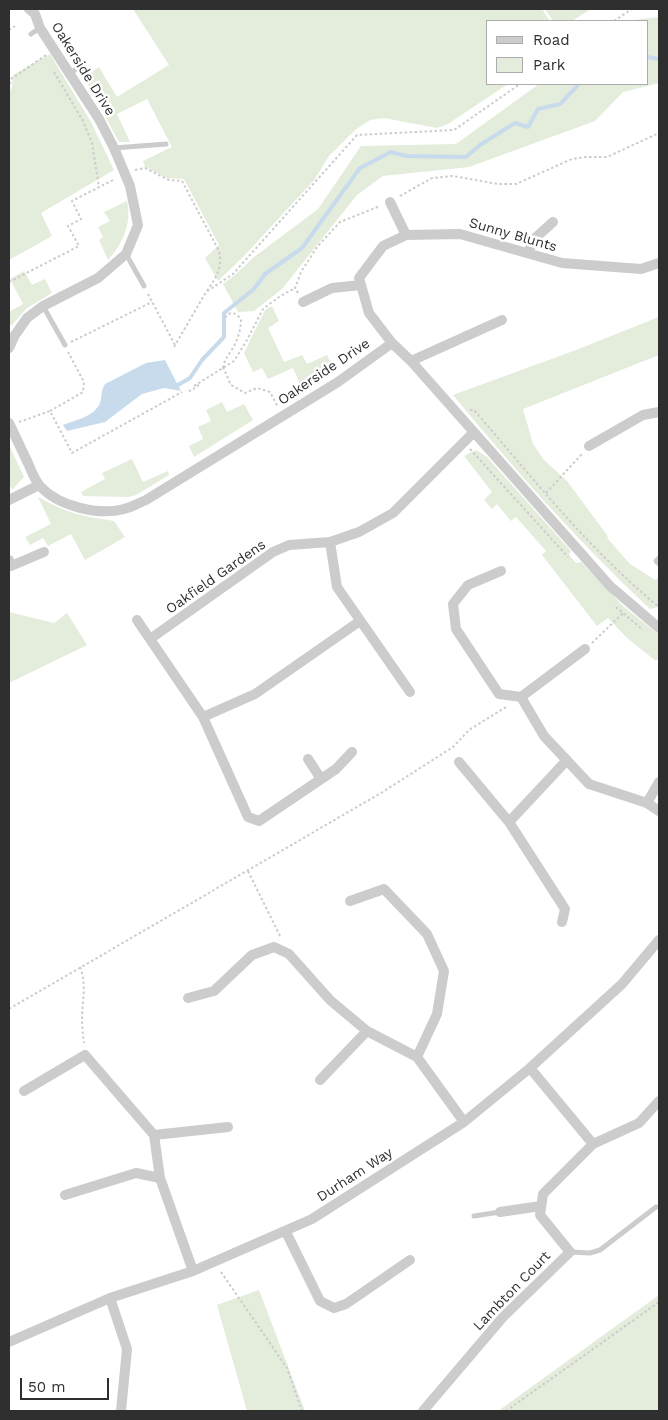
<!DOCTYPE html>
<style>
body{margin:0}
#map{position:relative;width:668px;height:1420px;overflow:hidden;background:#fff;font-family:"Work Sans",sans-serif}
canvas{display:block}
.frame{position:absolute;inset:0;border:10px solid #2f2f2f;pointer-events:none}
.legend{position:absolute;left:486px;top:20px;width:162px;height:65px;box-sizing:border-box;background:#fff;border:1px solid #acacac;margin:0;padding:6px 9px;list-style:none;font-size:15px;color:#2f2f2f}
.legend li{display:flex;align-items:center;gap:10px;height:25px}
.legend b{width:25px;border:1px solid #acacac}
.scale{position:absolute;left:20px;top:1378px;width:89px;height:22px;box-sizing:border-box;border:2px solid #2f2f2f;border-top:0;padding-left:6px;font-size:15px;line-height:18px;white-space:nowrap;color:#2f2f2f;-webkit-text-stroke:4px #fff;paint-order:stroke}
</style>
<div id="map">
<canvas width="668" height="1420"></canvas>
<div class="frame"></div>
<ul class="legend">
<li><b style="height:6px;background:#ccc"></b>Road</li>
<li><b style="height:14px;background:#e4ecdc"></b>Park</li>
</ul>
<div class="scale">50 m</div>
</div>
<script>
const ctx = document.querySelector('canvas').getContext('2d');
ctx.lineJoin = 'round';
function paint(path, color) {
  ctx.fillStyle = color;
  ctx.fill(path, 'evenodd');
}
function trace(path, color, width, dash) {
  ctx.strokeStyle = color;
  ctx.lineWidth = width;
  ctx.lineCap = dash ? 'butt' : 'round';
  ctx.setLineDash(dash || []);
  ctx.stroke(path);
}
function write(font, color, halo, rows, align = 'center') {
  ctx.font = font + ' "Work Sans",sans-serif';
  ctx.lineWidth = 5;
  ctx.setLineDash([]);
  ctx.textBaseline = 'middle';
  ctx.strokeStyle = halo;
  ctx.fillStyle = color;
  for (const [text, x, y, turn = 0] of rows) {
    ctx.save();
    ctx.translate(x, y);
    ctx.rotate((+turn || 0) * Math.PI / 180);
    ctx.textAlign = isNaN(turn) ? turn : align;
    if (halo) ctx.strokeText(text, 0, 0);
    ctx.fillText(text, 0, 0);
    ctx.restore();
  }
}
paint(new Path2D(`
 M133,9H542L550,21H487V84H508L448,124L437,128L384,118L370,120L355,130L329,156L315,179L245,255L218,281L205,258L219,245L184,179L167,178L145,167L143,161L172,147L147,99L117,114L130,142H119L84,77L99,67L117,97L169,65Z
 M545,9H591L572,21H553Z
 M659,17V83L623,92L595,121L469,167L383,176L357,195L282,289L254,311L238,312L223,284L235,275L254,257L318,209L361,146L456,144L539,84H647V21H626Z
 M50,54L91,122L114,170L41,213L52,236L9,260V91L12,88L13,75Z
 M127,201C132,224 123,243 108,260L99,240L103,237L98,227L110,221L104,212Z
 M24,271L32,285L45,279L52,293L27,308L11,326L9,321V312L23,304L10,279Z
 M272,306L279,321L268,328L284,362L302,355L307,364L327,355L334,371L303,390L293,368L268,379L262,368L253,372L244,353L265,310Z
 M659,317V355L523,409L533,444L544,460L567,481L607,535L608,539L630,564L655,580L659,578V607L650,609C579,543 515,470 453,395L576,350Z
 M222,402L227,412L244,404L253,420L194,457L189,446L203,439L198,427L211,421L206,410Z
 M9,445L24,477L12,490L9,484Z
 M476,450L487,457L571,551L569,555L576,563L581,562L623,606L659,635V658L656,661L627,638L608,618L597,626L542,555L546,551L516,517L511,521L497,504L492,509L484,500L492,492L464,456Z
 M132,459L143,482L168,471L169,475L136,495L128,497L83,496L81,492L105,479L102,473Z
 M38,497C67,513 81,516 114,521L125,537L85,560L71,534L48,546L43,538L30,545L25,537L51,524Z
 M9,612L54,623L67,613L87,645L9,683Z
 M259,1290L305,1411H247L217,1305Z
 M659,1295V1411H498Z`), '#e4ecdc');
paint(new Path2D(`
 M165,360L181,391L164,388L142,394L105,422L67,431L63,425C75,420 94,417 100,403C102,396 101,390 105,384L146,363Z`), '#c8dbec');
trace(new Path2D(`
 M647,57L659,59
 M178,385L190,378L202,360L224,337V313L254,289L265,274L302,248L360,168L391,152L406,156L466,157L480,145L515,123L528,127L538,109L560,104L579,84`), '#c8dbec', 4);
trace(new Path2D(`
 M614,21L632,9
 M9,30L15,26
 M54,72L83,121L92,143L99,187
 M9,89L11,79L46,55
 M135,170L145,168L169,180L182,181L219,251C223,268 216,277 207,291
 M400,196L432,178L453,176L498,184H516L572,159L586,157H607L659,133
 M9,282L79,246L68,226L81,219L72,201L115,179
 M298,293L295,288L301,272L317,247L340,222L380,206
 M148,294L175,345
 M71,342L152,302
 M174,347L206,292L233,274L357,135L454,130L520,84
 M223,367L231,385L245,393L257,388L270,392L278,407
 M223,368C224,359 230,354 234,346C238,338 241,329 241,319C236,313 230,310 225,318
 M194,386L234,361L247,340L263,309L279,297L295,288
 M189,390L190,391L198,386L197,384
 M470,410H474C533,478 589,550 659,607
 M50,411L83,392L84,382L68,352
 M19,422L50,411L72,453L182,392
 M470,449L568,557
 M546,493L582,454
 M616,607L643,630
 M592,643L623,613
 M248,871L281,938
 M80,967C87,984 82,1001 82,1019C82,1027 83,1035 84,1043
 M9,1009L381,793L453,747L469,730L506,707
 M221,1272L287,1368L302,1411
 M506,1411L659,1302`), '#ccc', 2, [2.5, 2.5]);
trace(new Path2D(`
 M31,34L40,28
 M70,74L77,68
 M114,148L166,144
 M126,254L144,286
 M43,306L65,345
 M659,558L656,561L659,564
 M474,1216L500,1212
 M570,1252L590,1253L600,1250L656,1207`), '#ccc', 5);
trace(new Path2D(`
 M390,202L406,235
 M528,253L533,240L553,222
 M659,263L641,269L562,263L460,234L406,235L383,246L359,278L369,313L392,343L411,361L610,586L659,628
 M303,302L332,288L361,285
 M9,348L15,335L27,318L43,306L98,278L126,254L138,225L130,186L114,148L99,119L40,28L35,14L29,9
 M411,361L502,320
 M589,446L643,415L659,412
 M27,461C31,469 34,479 40,486C58,506 98,516 124,509C132,507 139,503 146,500L338,382L392,343
 M9,500L39,485
 M330,542L337,587L410,692
 M9,560L11,566L44,552
 M501,571L468,585L453,604L456,629L499,694L521,697L544,736L589,784L647,803L659,811
 M137,620L203,717
 M150,639L273,552L289,545L330,542L359,532L393,513L474,432
 M521,697L585,649
 M352,752L336,769L259,821L248,817L203,717L255,694L360,621
 M308,759L321,779
 M459,762L509,822L565,909L562,922
 M647,803L659,782
 M509,822L567,760
 M350,901L384,889L427,934L444,971L437,1014L417,1057
 M188,998L214,991L252,955L274,947L289,954L330,1000L367,1031L417,1057L464,1122
 M530,1068L593,1144
 M320,1080L367,1031
 M24,1091L85,1055L154,1135L160,1178L193,1271
 M154,1135L228,1127
 M65,1195L136,1173L160,1178
 M500,1212L541,1206
 M286,1232L320,1301L334,1308L346,1304L410,1260
 M110,1298L127,1349L121,1411
 M9,1342L110,1298L193,1271L312,1219L464,1122L530,1068L622,984L659,940
 M423,1411L503,1317L570,1252L540,1215L543,1194L593,1144L639,1123L659,1101`), '#ccc', 10);
trace(new Path2D(`
 M9,423L27,461`), '#ccc', 10);
write('14px', '#2f2f2f', '#fff', [
 ["Oakerside Drive",83,69,58],
 ["Sunny Blunts",513,235,16],
 ["Oakerside Drive",324,372,-34],
 ["Oakfield Gardens",216,577,-35],
 ["Durham Way",355,1175,-33],
 ["Lambton Court",512,1291,-46]
]);
</script>
